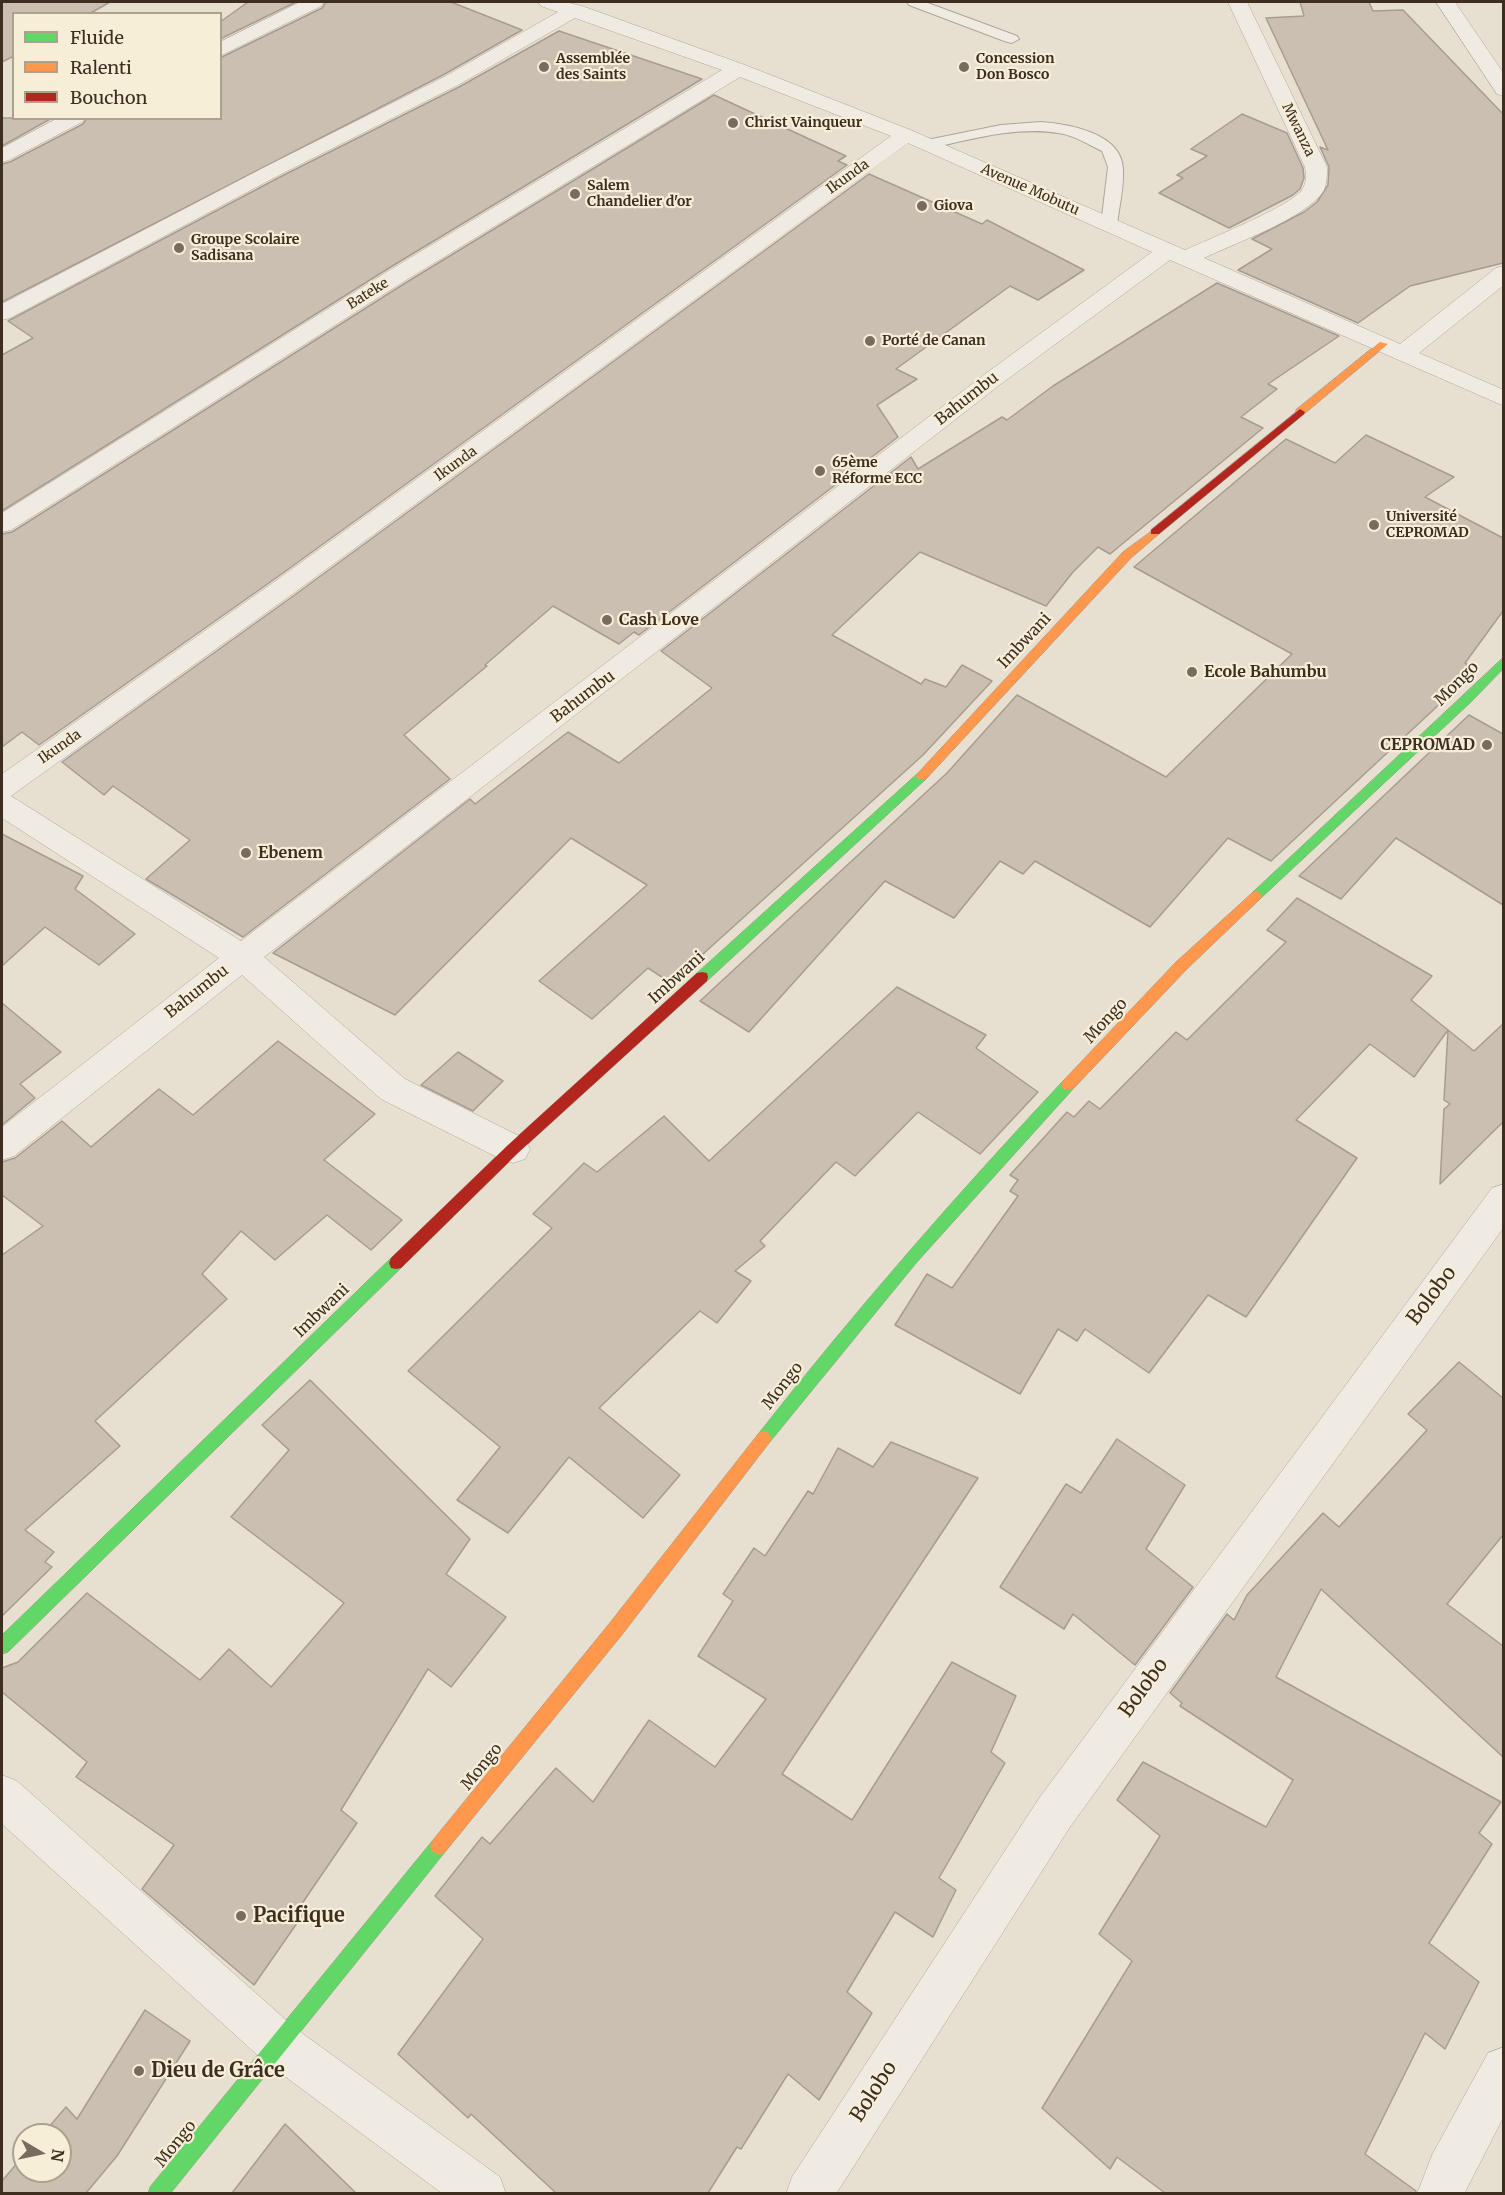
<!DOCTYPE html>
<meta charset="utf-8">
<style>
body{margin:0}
#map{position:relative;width:1505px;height:2195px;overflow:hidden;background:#e7e0d1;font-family:Merriweather,serif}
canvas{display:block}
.frame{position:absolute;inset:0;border:3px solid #3d2e20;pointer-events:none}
.legend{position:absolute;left:12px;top:12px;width:210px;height:108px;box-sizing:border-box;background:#f7eed8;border:2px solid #ada18e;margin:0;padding:8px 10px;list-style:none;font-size:18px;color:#3d2e20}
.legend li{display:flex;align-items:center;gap:12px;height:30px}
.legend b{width:30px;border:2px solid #ada18e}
.north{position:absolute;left:12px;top:2123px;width:60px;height:60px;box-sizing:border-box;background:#f7eed8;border:2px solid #ada18e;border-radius:50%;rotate:99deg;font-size:16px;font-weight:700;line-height:24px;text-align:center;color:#3d2e20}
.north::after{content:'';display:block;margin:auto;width:21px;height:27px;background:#786c5e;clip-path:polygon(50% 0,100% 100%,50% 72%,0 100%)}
</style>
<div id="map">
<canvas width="1505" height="2195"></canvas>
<div class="frame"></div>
<ul class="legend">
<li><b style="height:8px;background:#63d668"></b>Fluide</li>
<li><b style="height:8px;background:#ff974d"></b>Ralenti</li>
<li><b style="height:8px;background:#b3261e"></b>Bouchon</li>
</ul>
<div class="north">N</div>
</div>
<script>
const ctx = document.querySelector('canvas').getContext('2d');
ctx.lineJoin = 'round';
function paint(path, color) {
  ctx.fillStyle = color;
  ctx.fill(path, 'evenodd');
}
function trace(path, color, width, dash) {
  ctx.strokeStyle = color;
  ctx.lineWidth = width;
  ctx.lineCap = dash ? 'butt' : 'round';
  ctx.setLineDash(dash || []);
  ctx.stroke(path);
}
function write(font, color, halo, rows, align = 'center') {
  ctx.font = font + ' Merriweather,serif';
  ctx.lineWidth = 4.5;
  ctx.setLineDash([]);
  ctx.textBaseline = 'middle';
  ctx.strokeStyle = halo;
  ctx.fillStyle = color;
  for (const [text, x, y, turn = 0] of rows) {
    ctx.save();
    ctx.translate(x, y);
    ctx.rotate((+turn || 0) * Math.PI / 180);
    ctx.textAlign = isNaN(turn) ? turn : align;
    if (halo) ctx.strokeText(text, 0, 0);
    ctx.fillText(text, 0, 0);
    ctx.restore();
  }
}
const building = new Path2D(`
 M2,2H110L89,14H14V56L2,62Z
 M248,2H296L220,39V22Z
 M326,2H451L522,30L443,75L2,302V164L10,162L83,124L87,118H220V58L322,8Z
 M1300,2H1369L1373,11L1403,10L1503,114V263L1410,286L1358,323L1238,270L1272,249L1252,239L1304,212L1317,202L1328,185L1329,167L1320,147L1328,150L1266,18L1304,16Z
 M559,31L702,79L389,268L2,511V355L33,338L8,321L280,177L459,87Z
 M714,95L846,156L838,161L847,165L276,578L39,745L22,732L2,747V534L12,532L407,282Z
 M1242,114L1287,133L1303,168L1304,178L1300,189L1293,195L1229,228L1159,193L1183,178L1177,175L1207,156L1191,149Z
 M2,118H52L2,146Z
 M869,174L982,224L987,220L1084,270L1038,300L1010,286L896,369L917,379L877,405L898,437L639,635L634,632L619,644L553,606L485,665L487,666L404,735L450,779L243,937L146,879L190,840L113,786L104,795L62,762L296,594Z
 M1217,283L1339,336L1268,384L1277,389L1241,417L1263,428L1110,554L1098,547L1073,572L1046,606L920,552L832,635L921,684L925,679L946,687L962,665L992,681L923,755L671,983L648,968L592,1019L539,981L647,885L571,838L395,1015L273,953L470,799L475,804L568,732L619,763L712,688L661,651L911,457L918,469L1002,417L1007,420L1053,386Z
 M1366,435L1454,477L1425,497L1503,538V611L1465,663L1470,666L1436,696L1444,700L1271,861L1228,838L1150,927L1035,861L1023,874L1000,861L954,918L885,881L749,1032L700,1001L947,773L1017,695L1166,777L1292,654L1134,567L1286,439L1335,463Z
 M1469,715L1503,734V905L1396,838L1341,899L1299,876Z
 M2,834L83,876L75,889L135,934L99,965L45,927L2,966Z
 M1297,898L1432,976L1411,1000L1448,1030L1414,1077L1370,1044L1296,1120L1357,1158L1246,1317L1208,1295L1149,1373L1085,1329L1077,1341L1058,1329L1020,1394L895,1325L927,1274L952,1288L1018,1196L1010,1191L1018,1180L1010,1175L1067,1112L1074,1117L1089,1101L1100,1109L1176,1032L1187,1040L1286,942L1267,930Z
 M897,987L986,1035L976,1048L1038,1092L980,1154L918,1112L855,1176L836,1162L760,1241L765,1246L735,1271L751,1281L717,1323L700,1311L599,1408L680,1475L643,1518L569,1457L508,1533L457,1500L500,1447L408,1371L552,1228L533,1214L584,1163L597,1172L664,1116L709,1161Z
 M2,1003L61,1052L20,1084L35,1098L2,1125Z
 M1503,1024V1122L1440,1184L1444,1109L1450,1104L1444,1100L1448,1030L1474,1051Z
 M278,1041L375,1114L324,1160L402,1220L371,1250L327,1215L275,1260L241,1231L202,1274L227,1299L95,1421L120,1446L25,1530L54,1552L45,1562L52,1567L2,1616V1255L43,1226L2,1195V1162L15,1158L62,1121L91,1147L159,1089L193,1115Z
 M458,1052L503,1081L473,1111L421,1085Z
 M1459,1362L1503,1398V1535L1447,1604L1503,1646V1757L1321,1589L1276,1677L1501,1802L1479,1833L1492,1844L1429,1943L1479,1982L1445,2049L1425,2033L1365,2154L1416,2191L1415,2193H1165L1117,2157L1110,2169L1042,2108L1132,1961L1099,1934L1160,1836L1117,1800L1143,1762L1266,1827L1293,1780L1180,1706L1182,1703L1170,1693L1227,1614L1234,1620L1247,1595L1323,1513L1339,1527L1427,1430L1408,1414Z
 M310,1380L470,1539L446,1574L506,1617L451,1687L428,1669L341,1810L357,1823L299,1908L304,1913L254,1985L142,1889L174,1845L76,1777L87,1762L2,1692V1668L18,1662L87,1593L200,1680L229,1649L271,1687L344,1603L231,1517L289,1450L262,1425Z
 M1117,1439L1185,1485L1146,1549L1193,1587L1135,1665L1073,1614L1064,1629L1000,1587L1066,1484L1081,1493Z
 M891,1442L978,1478L782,1774L852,1820L952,1662L1016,1696L991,1752L1005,1763L939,1878L956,1890L933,1937L895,1912L847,1992L872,2013L819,2100L788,2074L741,2149L737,2147L708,2193H556L471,2114L468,2118L398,2054L483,1939L435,1896L482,1837L490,1844L556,1768L593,1802L649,1720L715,1767L766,1699L698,1656L733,1601L723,1594L754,1548L765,1556L808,1491L813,1494L838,1448L873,1467Z
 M145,2010L190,2041L117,2156L86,2193H2V2181L24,2155V2171H60V2135H42L66,2107L77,2119Z
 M285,2124L356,2193H232Z`);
paint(building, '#cbbfb2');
trace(building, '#a89c90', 1.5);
const lane = new Path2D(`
 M907,2H925L1017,36L1019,39L1012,43L1007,42L909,5Z
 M1041,122C1068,124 1122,133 1123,169C1124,187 1119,207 1117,225L1115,228L1109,230L1101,225L1108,167L1102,151C1087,144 1074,135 1058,133C1015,126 969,140 927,149L919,144L922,141L1001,125Z`);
const street = new Path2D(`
 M300,2H324L321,6L220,56V42Z
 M538,2H565L582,6L745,65L913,131L1185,250C1209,239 1289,207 1302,190C1307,183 1306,174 1305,167L1228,2H1247L1327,167C1327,175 1327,183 1324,190C1309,217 1233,244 1204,258L1400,344L1496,268L1504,266V285L1419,353L1504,390V406L1170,260L1001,384L264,957L405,1079L525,1139L530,1149L525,1159L513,1163L501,1159L381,1099L242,975L14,1156L2,1160V1127L219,958L2,818V774L277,580L891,136L740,77L406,280L11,530L2,532V513L390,270L722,70L575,18L458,85L279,175L10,318L2,320V304L265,167L444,77L558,12L541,6ZM908,143L1152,252L985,374L241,941L11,796L295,592Z
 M1436,2H1455L1504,74V96L1497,94Z
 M58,118H85L82,122L9,160L2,162V148Z
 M1504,1184V1227L1070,1827L836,2194H786L792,2177L1040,1797L1492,1188Z
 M2,1775L17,1781L295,2028L500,2177L506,2194H443L263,2060L2,1824Z
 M1504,2047V2116L1464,2194H1417L1432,2155L1488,2053Z`);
const fast = new Path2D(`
 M1504,657V668L1471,702L1260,899H1252L1250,896L1252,893Z
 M922,772L926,773L928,776L926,779L707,981H697L696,977L697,973L918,773Z
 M1068,1079L1073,1081L1075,1085L1073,1089L917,1262L769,1443L764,1445L759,1443L756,1438L759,1433C855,1311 957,1194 1063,1081Z
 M396,1257L401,1258L403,1263L401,1268L8,1652L2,1654V1635L391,1258Z
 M439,1837L445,1840L448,1846L445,1852L170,2194H148L150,2187L433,1840Z`);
const slow = new Path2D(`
 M1380,342L1388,344L1304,414H1296V410Z
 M1155,529L1160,532L1159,534L1131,558L926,779H918L916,776L918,773L1123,552Z
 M1256,891L1260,893L1262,896L1260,899L1186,970L1073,1089H1063L1061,1085L1063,1081L1176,962L1252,893Z
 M764,1431L769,1433L772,1438L769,1443L621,1636L445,1852L439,1855L433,1852L430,1846L433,1840L609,1624L759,1433Z`);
const jam = new Path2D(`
 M1300,409L1305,412L1304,414L1159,534H1151V530Z
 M702,972L707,973L708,977L707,981L518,1153L401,1268L396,1269L391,1268L389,1263L391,1258L508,1145L697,973Z`);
trace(lane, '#ada599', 2);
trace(street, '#ada599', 1);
trace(fast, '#9c958a', 1);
trace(slow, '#9c958a', 1);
trace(jam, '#9c958a', 1);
paint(lane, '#efebe3');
paint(street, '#efebe3');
paint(fast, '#63d668');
paint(slow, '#ff974d');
paint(jam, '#b3261e');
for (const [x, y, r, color] of [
 [544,67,6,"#786c5e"],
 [964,67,6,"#786c5e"],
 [733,123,6,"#786c5e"],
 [575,194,6,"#786c5e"],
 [922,206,6,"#786c5e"],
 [179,248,6,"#786c5e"],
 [870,341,6,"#786c5e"],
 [820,471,6,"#786c5e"],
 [1374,525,6,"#786c5e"],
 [607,620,6,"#786c5e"],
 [1192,672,6,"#786c5e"],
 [1487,745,6,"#786c5e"],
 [246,853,6,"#786c5e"],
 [241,1916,6,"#786c5e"],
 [139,2071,6,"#786c5e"]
]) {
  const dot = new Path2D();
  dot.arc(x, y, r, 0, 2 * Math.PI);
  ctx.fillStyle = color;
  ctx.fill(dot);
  trace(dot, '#f7eed8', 2);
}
write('bold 14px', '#3d2e20', '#f7eed8', [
 ["Assemblée",556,59],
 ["des Saints",556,75],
 ["Concession",976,59],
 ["Don Bosco",976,75],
 ["Christ Vainqueur",745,123],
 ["Salem",587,186],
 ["Chandelier d'or",587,202],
 ["Giova",934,206],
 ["Groupe Scolaire",191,240],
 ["Sadisana",191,256],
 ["Porté de Canan",882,341],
 ["65ème",832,463],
 ["Réforme ECC",832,479],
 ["Université",1386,517],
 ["CEPROMAD",1386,533]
], 'left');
write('14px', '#3d2e20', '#f7eed8', [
 ["Mwanza",1298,130,64],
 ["Ikunda",848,177,-36],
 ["Avenue Mobutu",1030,190,24],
 ["Bateke",368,294,-32],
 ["Ikunda",456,464,-36],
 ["Ikunda",60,747,-35]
]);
write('16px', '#3d2e20', '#f7eed8', [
 ["Bahumbu",967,399,-38],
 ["Imbwani",1025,641,-47],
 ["Mongo",1457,684,-45],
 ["Bahumbu",583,697,-37],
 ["Imbwani",677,978,-42],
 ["Bahumbu",197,992,-38],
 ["Mongo",1106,1021,-47],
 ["Imbwani",322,1311,-44],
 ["Mongo",783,1386,-52],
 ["Mongo",482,1767,-51],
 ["Mongo",176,2144,-51]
]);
write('bold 16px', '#3d2e20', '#f7eed8', [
 ["Cash Love",619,620],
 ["Ecole Bahumbu",1204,672],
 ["CEPROMAD",1475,745,"right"],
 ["Ebenem",258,853]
], 'left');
write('20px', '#3d2e20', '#f7eed8', [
 ["Bolobo",1432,1296,-53],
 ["Bolobo",1144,1688,-54],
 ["Bolobo",874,2092,-57]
]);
write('bold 20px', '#3d2e20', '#f7eed8', [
 ["Pacifique",253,1916],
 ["Dieu de Grâce",151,2071]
], 'left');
</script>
